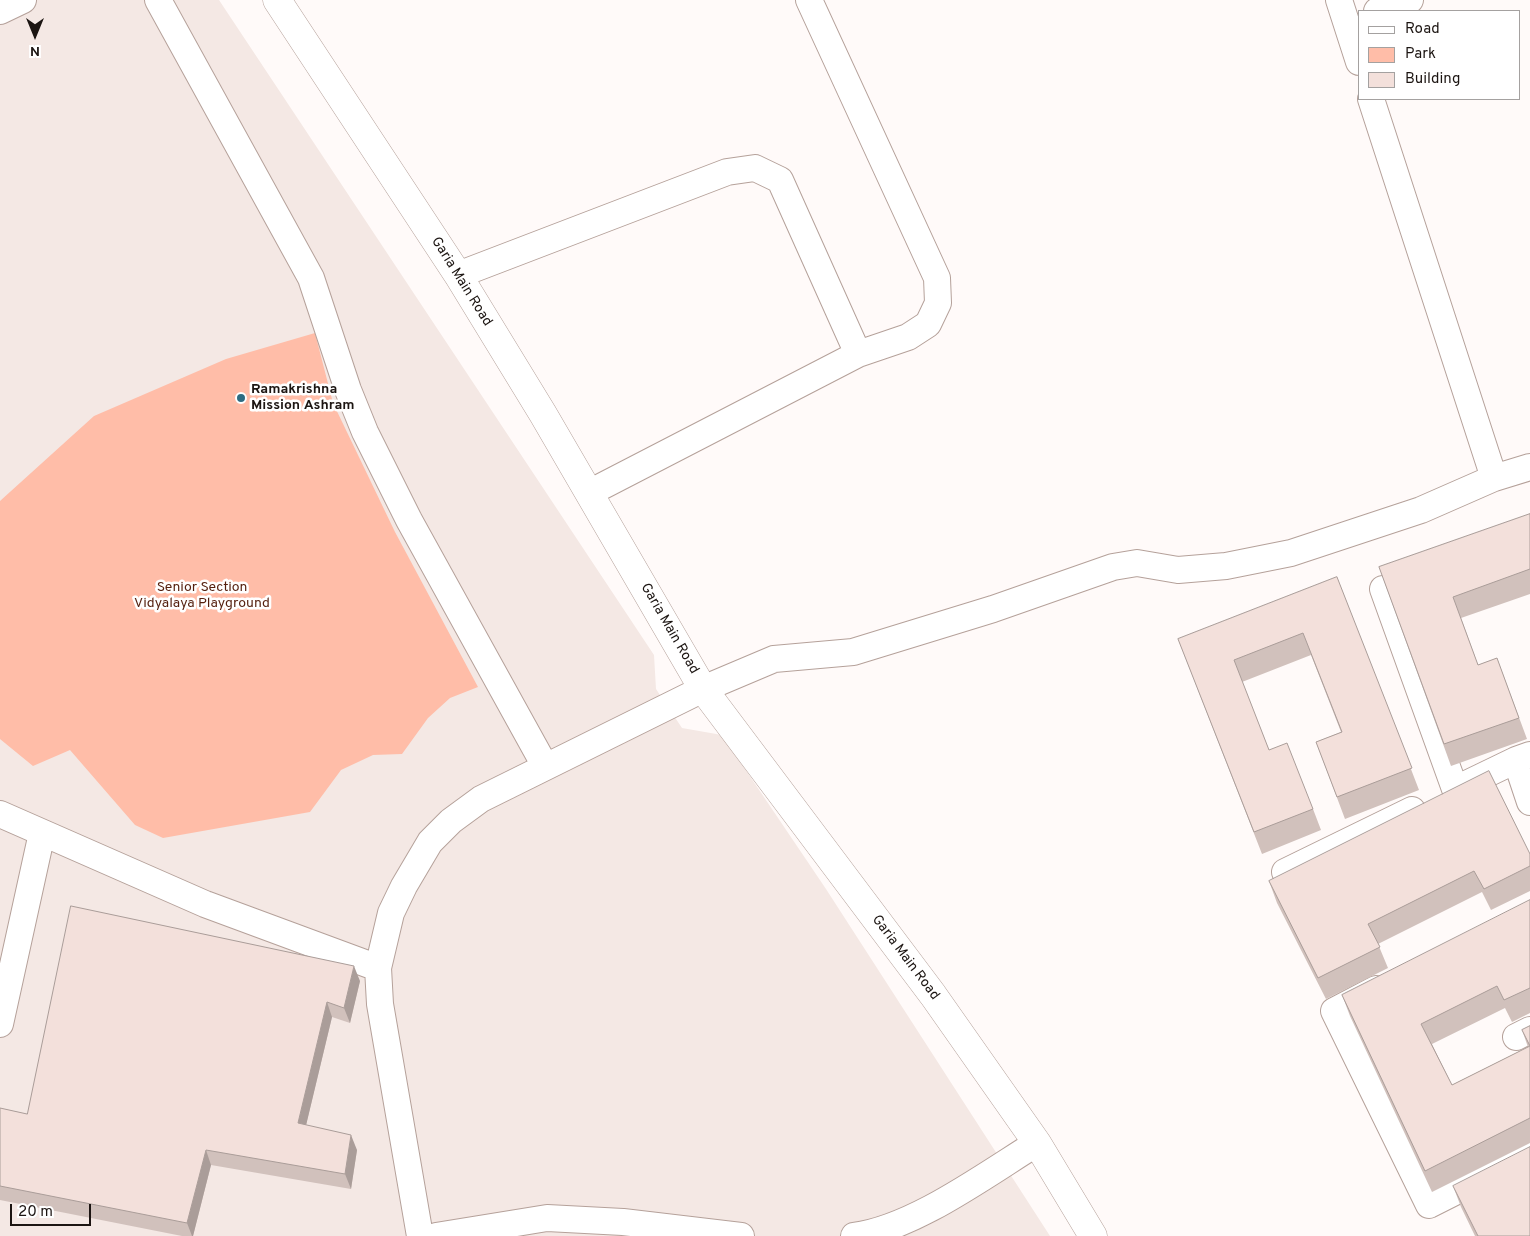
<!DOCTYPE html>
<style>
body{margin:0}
#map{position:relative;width:1530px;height:1236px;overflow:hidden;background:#fffaf9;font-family:Overpass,sans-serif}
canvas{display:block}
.legend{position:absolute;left:1358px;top:10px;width:162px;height:90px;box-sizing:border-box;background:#fff;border:1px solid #a4a1a0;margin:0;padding:6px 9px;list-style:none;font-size:15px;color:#1c1512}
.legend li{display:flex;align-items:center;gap:10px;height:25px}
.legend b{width:25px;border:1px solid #a4a1a0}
.north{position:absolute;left:10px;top:10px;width:50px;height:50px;-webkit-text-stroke:4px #fff;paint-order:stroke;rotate:180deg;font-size:14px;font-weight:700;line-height:20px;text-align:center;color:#1c1512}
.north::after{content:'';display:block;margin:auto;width:18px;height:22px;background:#1c1512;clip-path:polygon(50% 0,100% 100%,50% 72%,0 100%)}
.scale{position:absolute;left:10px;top:1204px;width:81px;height:22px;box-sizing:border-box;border:2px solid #1c1512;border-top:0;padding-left:6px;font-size:15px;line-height:18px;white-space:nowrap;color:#1c1512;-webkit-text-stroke:4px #fff;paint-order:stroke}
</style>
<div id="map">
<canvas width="1530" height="1236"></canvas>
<ul class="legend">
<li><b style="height:6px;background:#fff"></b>Road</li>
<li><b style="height:14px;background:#ffbda8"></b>Park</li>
<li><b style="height:14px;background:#f3e0db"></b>Building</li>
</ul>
<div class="north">N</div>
<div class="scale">20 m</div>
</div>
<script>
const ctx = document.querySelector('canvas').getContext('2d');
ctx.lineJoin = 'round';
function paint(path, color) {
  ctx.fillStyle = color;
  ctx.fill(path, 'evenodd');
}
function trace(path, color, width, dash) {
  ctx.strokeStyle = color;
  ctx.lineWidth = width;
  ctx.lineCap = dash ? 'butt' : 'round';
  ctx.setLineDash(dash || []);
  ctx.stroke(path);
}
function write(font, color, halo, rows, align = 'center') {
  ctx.font = font + ' Overpass,sans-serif';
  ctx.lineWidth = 5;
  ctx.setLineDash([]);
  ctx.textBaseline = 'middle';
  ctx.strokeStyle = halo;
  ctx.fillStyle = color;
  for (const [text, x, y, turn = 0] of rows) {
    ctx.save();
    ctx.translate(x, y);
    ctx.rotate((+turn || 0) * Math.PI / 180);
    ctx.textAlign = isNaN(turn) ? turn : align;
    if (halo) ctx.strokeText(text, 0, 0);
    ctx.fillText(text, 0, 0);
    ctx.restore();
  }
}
paint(new Path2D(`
 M0,0H219L654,655L656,689L682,728L722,735L826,889L1050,1236H0Z`), '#f4e8e4');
paint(new Path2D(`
 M315,333L333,403L395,532L478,687L450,698L428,718L402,754L373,755L341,770L310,812L163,838L135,825L70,750L33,766L0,739V501L94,416L226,359Z`), '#ffbda8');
const minor = new Path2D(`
 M158,0L311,278L348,390L365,432L409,520L545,766
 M1339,0L1359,62
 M0,11L23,0
 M1377,11L1410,0
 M1371,99L1494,478
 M458,275L727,172L755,168L780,180L858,354
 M589,493L858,354L908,337L928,324L938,303L937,278L809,0
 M1383,589L1455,789
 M1530,755L1516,760L1530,802
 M1458,788L1516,760
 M0,814L205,904L378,968
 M1285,872L1412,810
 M1376,989L1334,1011L1429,1205L1530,1154
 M0,1024L42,833
 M1516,1037L1530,1030
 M420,1236L380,1004L378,968L391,913L404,886L430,842L451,821L481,799L703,689L774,659L853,652L993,609L1113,567L1137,563L1178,570L1226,566L1291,553L1421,510L1494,478L1530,467
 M436,1236L547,1218L623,1222L741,1236
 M854,1236C914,1228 985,1175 1037,1143`);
const major = new Path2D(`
 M277,0L458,275L543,414L703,689L933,995L1037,1143L1093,1236`);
trace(minor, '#b5a19a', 28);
trace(major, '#b5a19a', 29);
trace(minor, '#fff', 26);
trace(major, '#fff', 28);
paint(new Path2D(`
 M1530,514V594L1461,618L1478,665L1497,658L1527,739L1451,766L1379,567Z
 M1337,577L1419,790L1345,819L1316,742L1341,732L1311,655L1242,682L1269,750L1313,809L1321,830L1262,854L1178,639Z
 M1530,854V891L1491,910L1482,892L1378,944L1388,968L1326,999L1277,903L1269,881Z
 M1530,901V1013L1512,1022L1505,1008L1432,1044L1452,1085L1528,1047L1522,1030L1530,1026V1143L1432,1192L1350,1016L1342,995Z
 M360,981L350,1023L332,1017L306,1125L357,1150L351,1189L211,1165L193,1236H182L0,1200V1108L27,1114Z
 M1453,1186L1530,1236H1475L1461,1207Z`), '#d1c1bc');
paint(new Path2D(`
 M354,966L360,981L350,1023L344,1008Z
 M327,1002L332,1017L303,1138L298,1123Z
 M351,1135L357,1150L351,1189L345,1174Z
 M206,1150L211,1165L193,1236H192L187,1223Z`), '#aa9d99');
const building = new Path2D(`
 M1530,514V569L1453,597L1478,665L1497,658L1519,718L1444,744L1379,567Z
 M1337,577L1412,768L1337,797L1316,742L1342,732L1303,633L1234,660L1269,750L1287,743L1313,809L1254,832L1178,639Z
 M1489,771L1530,854V866L1484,889L1474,871L1368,924L1380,947L1318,978L1269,881Z
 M1530,900V988L1504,1000L1497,986L1421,1024L1452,1085L1530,1046V1118L1425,1171L1342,995Z
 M71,906L354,966L344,1008L327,1002L298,1123L351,1135L345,1174L206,1150L187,1223L0,1186V1108L27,1114Z
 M1530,1026V1046L1522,1030Z
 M1530,1147V1236H1478L1453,1186Z`);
paint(building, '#f3e0db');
trace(building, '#aa9d99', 1);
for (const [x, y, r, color] of [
 [241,398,5,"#2e6c82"]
]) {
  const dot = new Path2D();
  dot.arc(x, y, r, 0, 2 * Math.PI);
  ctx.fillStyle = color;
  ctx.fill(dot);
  trace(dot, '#fff', 2);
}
write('14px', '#1c1512', '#fff', [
 ["Garia Main Road",461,282,58],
 ["Garia Main Road",669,629,60],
 ["Garia Main Road",905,958,53]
]);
write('bold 14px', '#1c1512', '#fff', [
 ["Ramakrishna",251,390],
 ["Mission Ashram",251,406]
], 'left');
write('14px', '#541f0e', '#fff', [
 ["Senior Section",202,588],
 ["Vidyalaya Playground",202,604]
]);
</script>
